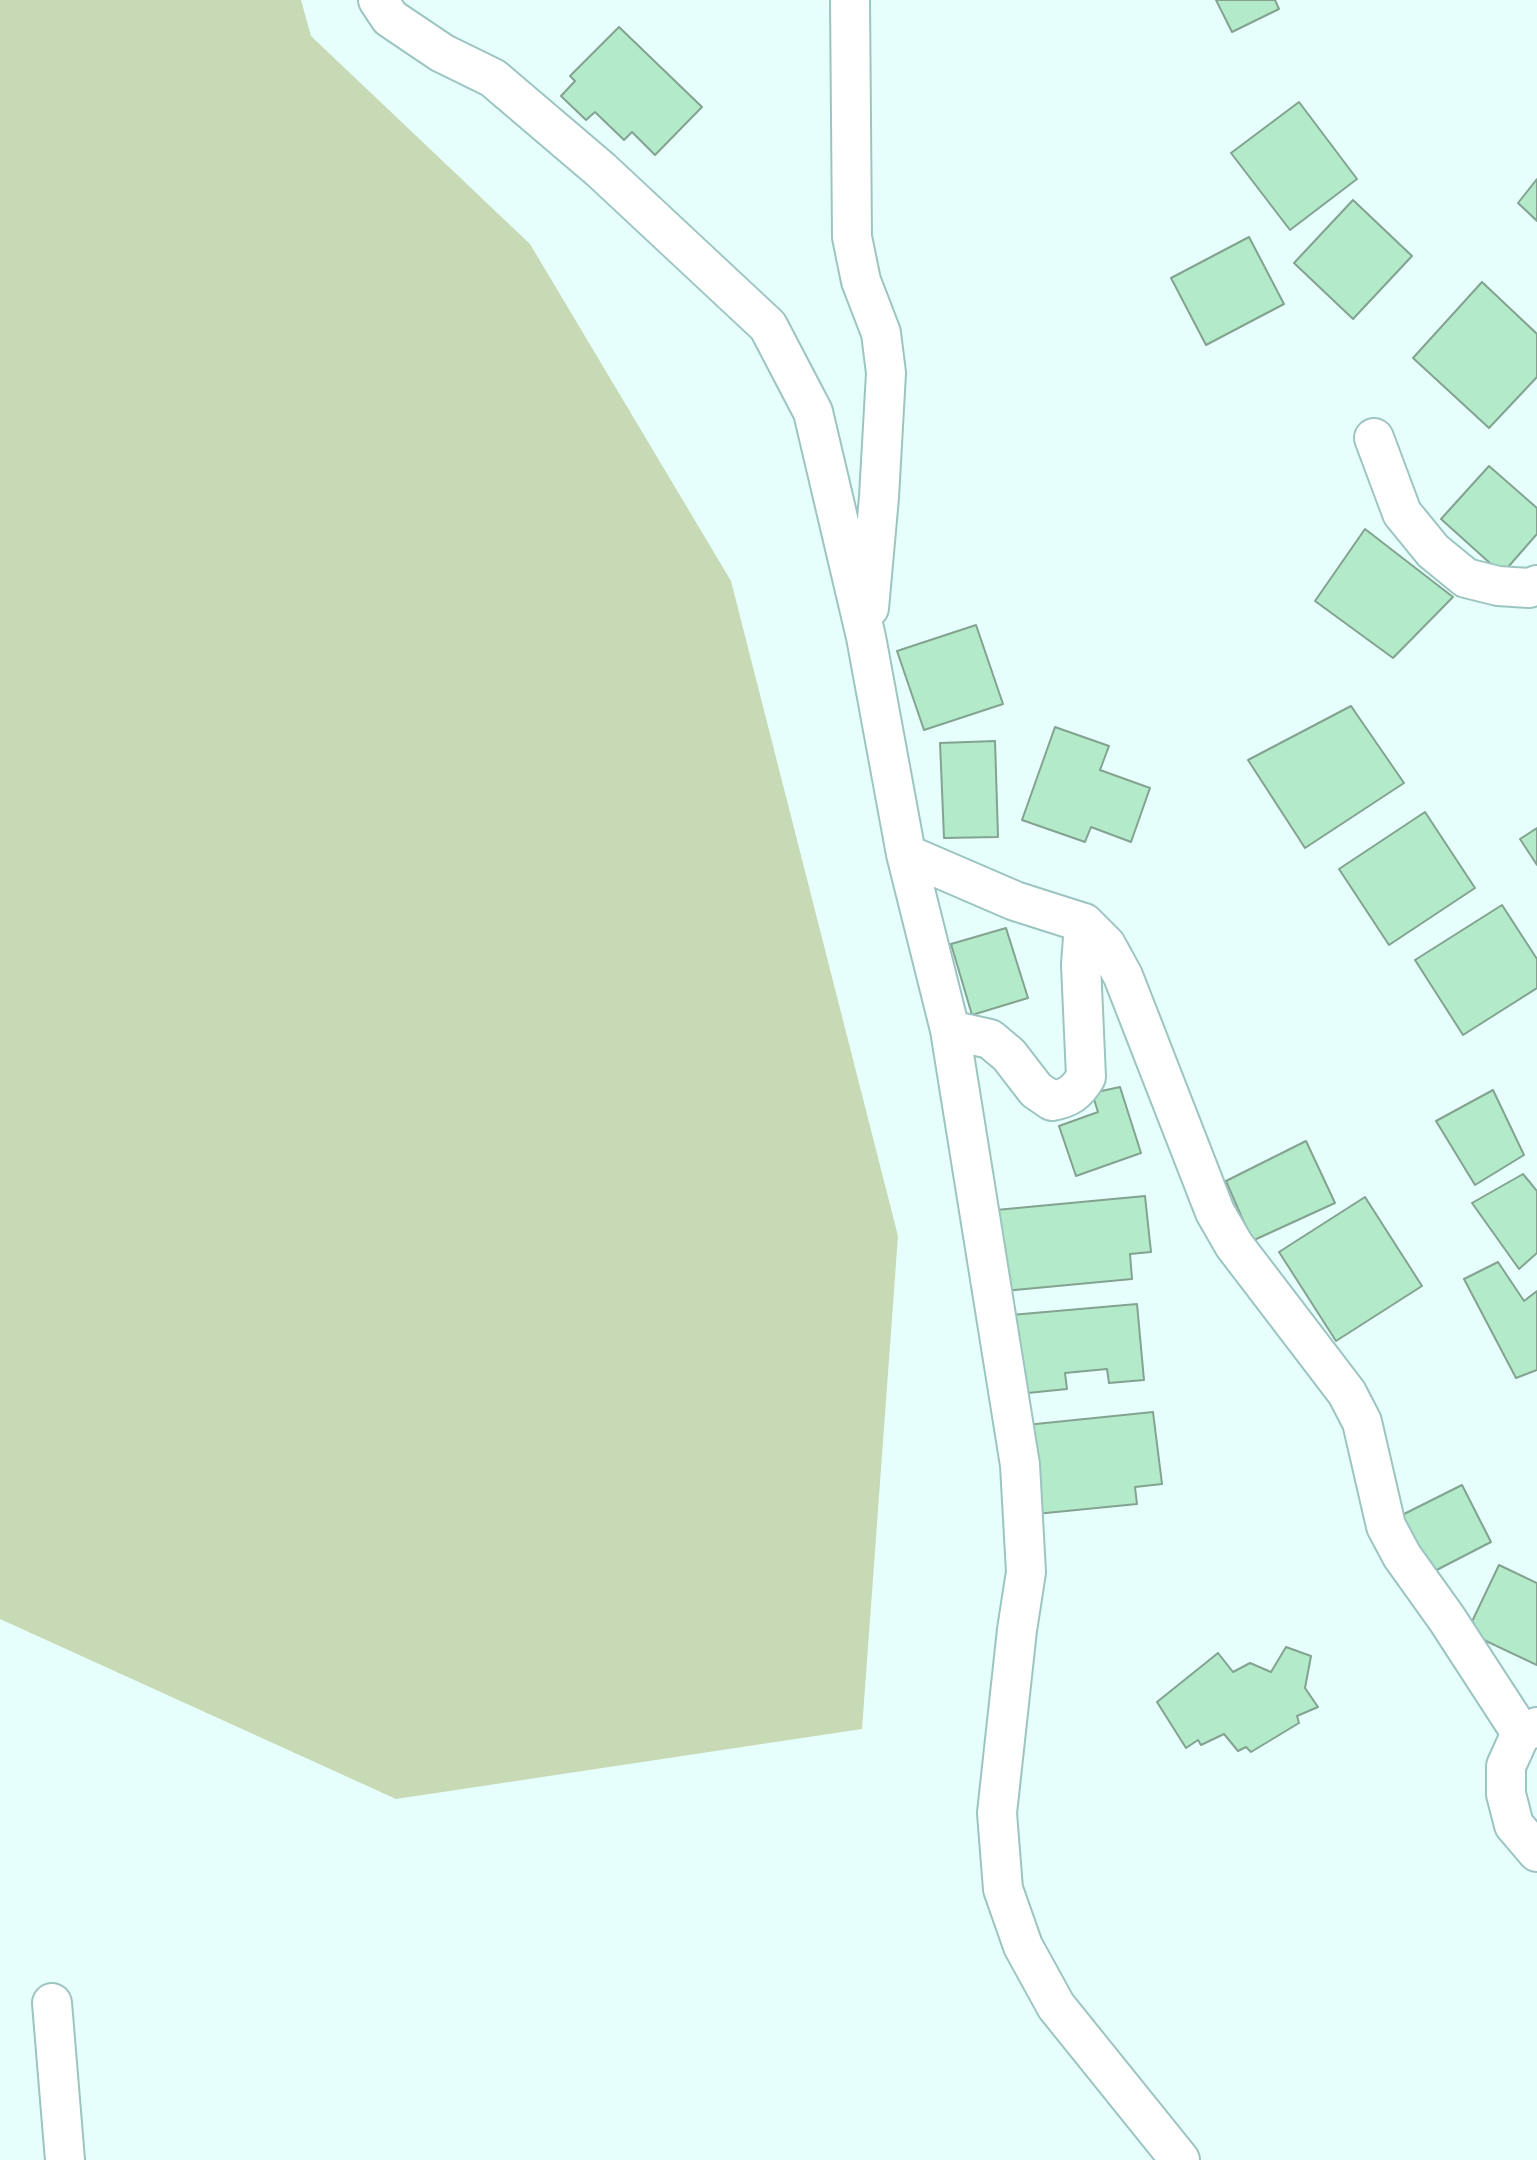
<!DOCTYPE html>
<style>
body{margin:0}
canvas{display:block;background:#e6fffd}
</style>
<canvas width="1537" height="2160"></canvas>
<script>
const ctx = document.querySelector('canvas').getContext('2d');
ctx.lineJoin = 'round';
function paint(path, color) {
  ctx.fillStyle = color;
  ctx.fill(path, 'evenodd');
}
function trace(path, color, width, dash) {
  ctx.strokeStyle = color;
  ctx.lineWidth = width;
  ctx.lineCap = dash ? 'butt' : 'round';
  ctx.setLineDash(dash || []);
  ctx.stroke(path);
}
paint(new Path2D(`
 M0,0H301L311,36L530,244L731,581L898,1236L862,1729L396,1799L0,1619Z`), '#c7dab5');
const building = new Path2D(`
 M1216,0H1275L1279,9L1232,32Z
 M619,27L702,107L655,155L632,132L624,140L595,112L586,120L561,96L575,81L570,76Z
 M1299,102L1357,179L1290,230L1231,153Z
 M1537,179V221L1518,203Z
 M1353,200L1412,256L1353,319L1294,263Z
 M1249,237L1284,304L1206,345L1171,278Z
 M1482,282L1537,334V377L1489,428L1413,358Z
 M1489,466L1537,508V534L1502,574L1441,519Z
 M1365,529L1453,597L1393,658L1315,601Z
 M976,625L1003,704L924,730L897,651Z
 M1351,706L1404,783L1305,848L1248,760Z
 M1055,727L1109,746L1100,770L1150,788L1131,842L1091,827L1085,842L1022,820Z
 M995,741L998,837L944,838L940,743Z
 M1425,812L1475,888L1389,945L1339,869Z
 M1537,828V865L1520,839Z
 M1502,905L1537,959V988L1463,1035L1415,960Z
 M1006,928L1028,998L972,1015L951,944Z
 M1120,1087L1141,1153L1076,1176L1059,1126L1098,1112L1092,1093Z
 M1493,1090L1524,1155L1475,1185L1436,1121Z
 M1306,1141L1335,1203L1252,1241L1226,1181Z
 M1523,1174L1537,1191V1253L1519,1269L1472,1203Z
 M1145,1196L1151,1252L1130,1254L1132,1279L1004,1291L996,1210Z
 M1365,1197L1422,1286L1336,1341L1279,1252Z
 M1498,1262L1524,1301L1537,1291V1370L1516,1378L1464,1279Z
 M1137,1304L1144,1380L1109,1383L1107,1369L1065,1373L1067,1389L1018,1394L1011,1315Z
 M1153,1412L1162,1484L1135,1487L1137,1504L1036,1514L1026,1425Z
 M1462,1485L1491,1542L1425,1576L1396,1518Z
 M1499,1565L1537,1583V1665L1467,1632Z
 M1286,1647L1311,1656L1305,1688L1318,1707L1297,1716L1299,1723L1251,1752L1246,1747L1238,1751L1224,1734L1201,1745L1198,1740L1186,1748L1157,1702L1218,1653L1233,1672L1250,1663L1271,1672Z`);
paint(building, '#b2eaca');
trace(building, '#83a390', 2);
const street = new Path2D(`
 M378,0L390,18L442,53L493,78L601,170L768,326L813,412L866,637L906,854L950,1030L1020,1465L1026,1572L1017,1630L997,1813L1003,1889L1023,1946L1056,2006L1180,2160
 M850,0L852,237L861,281L881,333L886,373L879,497L869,608
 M1374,438L1402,513L1433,551L1466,578L1498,586L1529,588L1537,585
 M906,854L1015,901L1084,923
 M950,1030L990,1039L1009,1055L1036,1090L1052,1101C1069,1098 1077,1092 1086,1077L1081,965L1084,923L1106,945L1123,976L1215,1212L1234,1245L1347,1393L1362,1422L1386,1526L1402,1556L1447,1619L1521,1733
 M52,2003L65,2160`);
const secondary = new Path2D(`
 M1537,1727L1521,1733L1506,1766V1794L1514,1825L1537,1852`);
trace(street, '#9cc5c1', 42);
trace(secondary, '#9cc5c1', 42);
trace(street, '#fff', 38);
trace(secondary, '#fff', 38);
</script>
